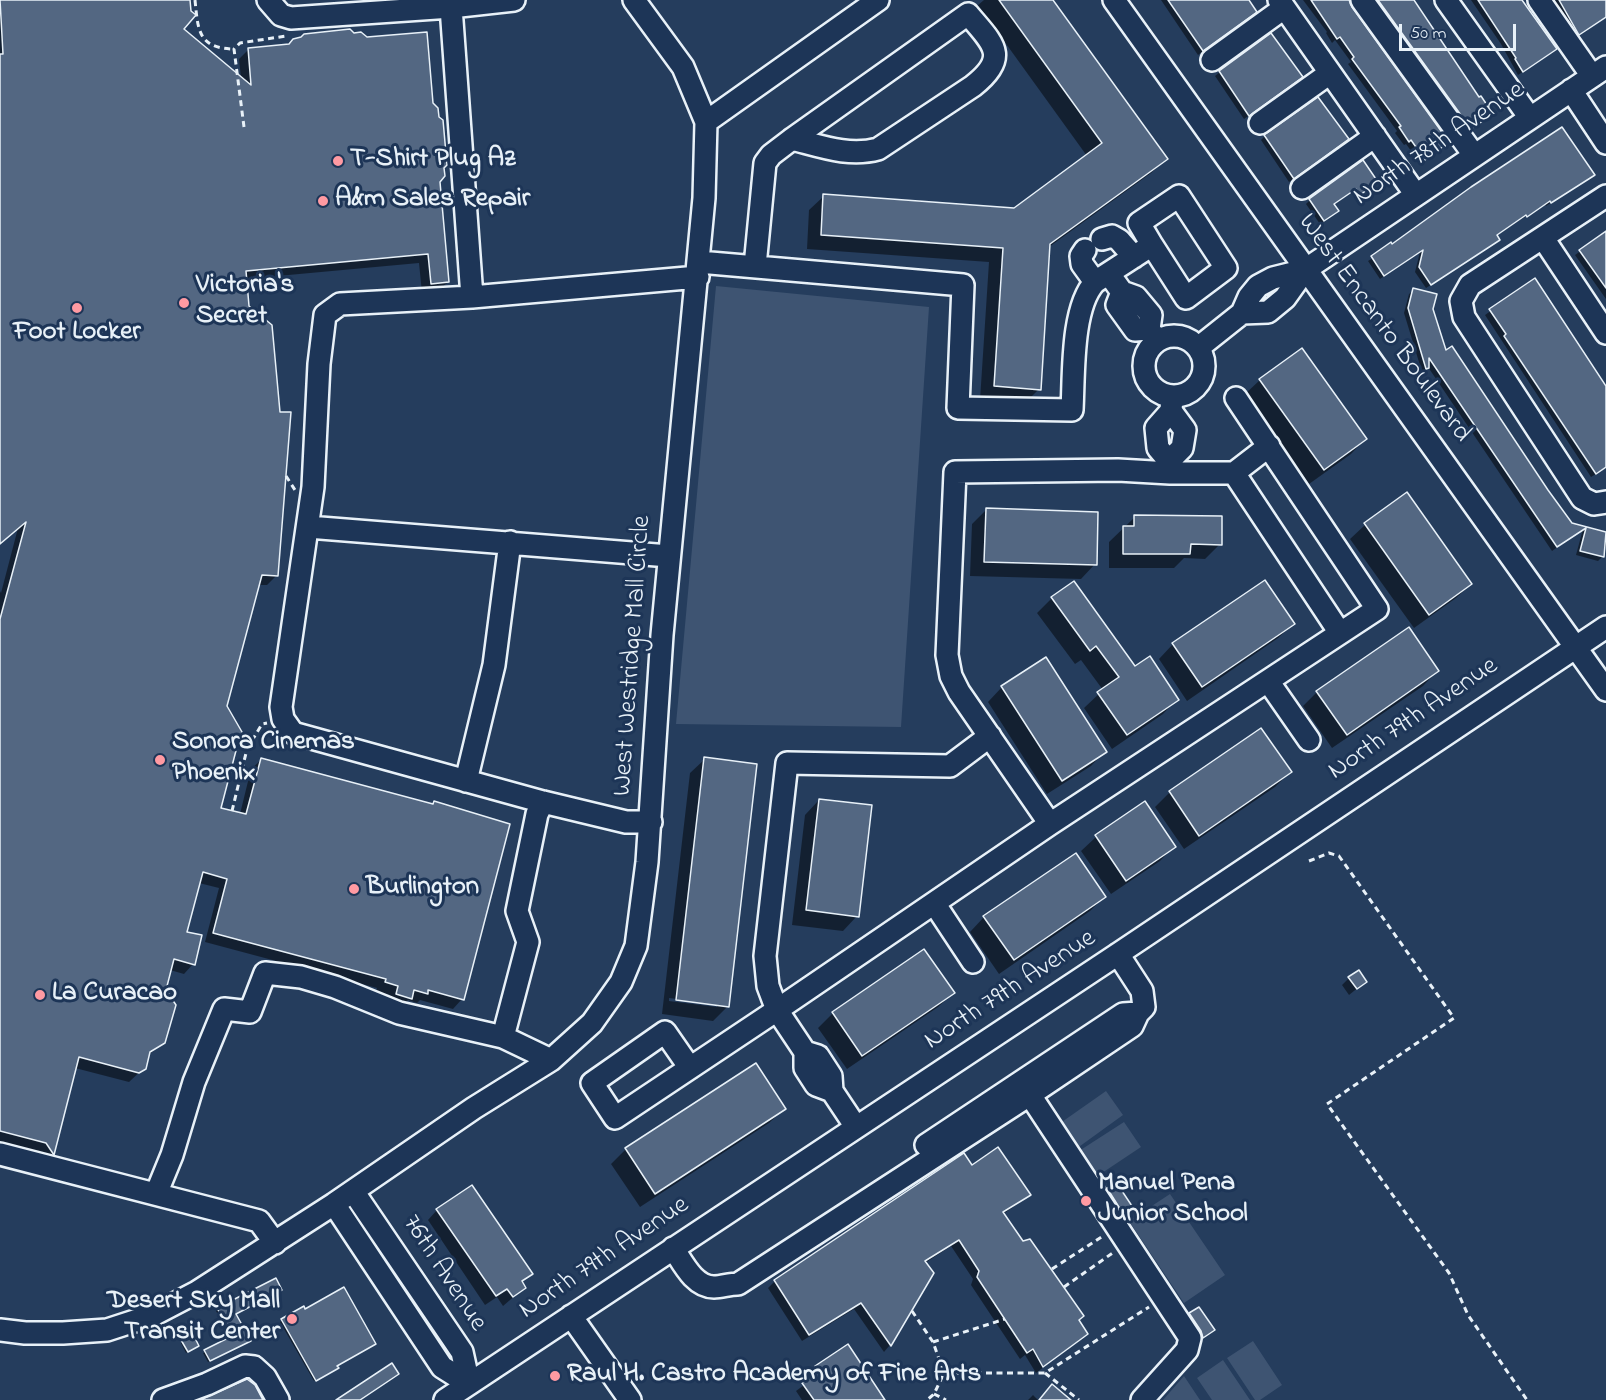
<!DOCTYPE html>
<style>
body{margin:0}
#map{position:relative;width:1606px;height:1400px;overflow:hidden;background:#253d5d;font-family:"Indie Flower",sans-serif}
canvas{display:block}
.scale{position:absolute;left:1399px;top:24px;width:117px;height:27px;box-sizing:border-box;border:3px solid #e8f1f8;border-top:0;padding-left:8px;font-size:18px;line-height:21px;white-space:nowrap;color:#e8f1f8;-webkit-text-stroke:4px #1d3557;paint-order:stroke}
</style>
<div id="map">
<canvas width="1606" height="1400"></canvas>
<div class="scale">50 m</div>
</div>
<script>
const ctx = document.querySelector('canvas').getContext('2d');
ctx.lineJoin = 'round';
function paint(path, color) {
  ctx.fillStyle = color;
  ctx.fill(path, 'evenodd');
}
function trace(path, color, width, dash) {
  ctx.strokeStyle = color;
  ctx.lineWidth = width;
  ctx.lineCap = dash ? 'butt' : 'round';
  ctx.setLineDash(dash || []);
  ctx.stroke(path);
}
function write(font, color, halo, rows, align = 'center') {
  ctx.font = font + ' "Indie Flower",sans-serif';
  ctx.lineWidth = 6;
  ctx.setLineDash([]);
  ctx.textBaseline = 'middle';
  ctx.strokeStyle = halo;
  ctx.fillStyle = color;
  for (const [text, x, y, turn = 0] of rows) {
    ctx.save();
    ctx.translate(x, y);
    ctx.rotate((+turn || 0) * Math.PI / 180);
    ctx.textAlign = isNaN(turn) ? turn : align;
    if (halo) ctx.strokeText(text, 0, 0);
    ctx.fillText(text, 0, 0);
    ctx.restore();
  }
}
paint(new Path2D(`
 M716,286L929,307L901,727L676,724Z
 M1106,1091L1123,1115L1076,1149L1059,1124Z
 M1124,1122L1141,1147L1096,1177L1079,1151Z
 M1170,1194L1225,1275L1184,1303L1129,1221Z
 M1253,1341L1282,1385L1260,1400H1255L1227,1358Z
 M1223,1360L1250,1400H1212L1197,1378Z
 M1184,1376L1200,1400H1163Z`), '#3e5472');
paint(new Path2D(`
 M0,0H189L181,29L241,78L239,59L249,49L438,181L448,282L438,291L422,293L419,263L245,279L276,576L267,585H258L226,707L242,742L235,749L219,809L240,814L251,769L261,760L431,805L434,802L462,999L453,1009L420,1000L417,1003L408,1000L401,1008L387,1004L390,995L376,992L377,988L205,942L219,888L199,883L185,933L193,964L184,974L170,970L164,990V1042L147,1056L144,1068L129,1082L75,1068L53,1154L44,1163L37,1153L0,1143V591L1,593L18,528L0,544Z
 M984,0H1051L1166,159L1151,173L1049,247L1039,389L1025,403L980,400L989,262L807,249L809,210L824,196L1014,209L1087,156L978,5Z
 M1161,0H1247L1251,16L1198,55Z
 M1303,0H1345L1443,146L1420,163L1406,144L1404,145L1395,133L1397,131L1348,64L1351,62L1335,40L1332,43L1326,33L1327,32Z
 M1370,0H1412L1479,99L1491,114L1466,133Z
 M1471,0H1521L1551,53L1518,75L1501,44Z
 M1552,0H1599L1606,10V16L1574,38Z
 M1220,72L1297,81L1244,119L1215,76Z
 M1265,136L1342,143L1289,182L1261,140Z
 M1593,175L1546,206L1545,204L1495,236L1494,244L1426,288L1415,272L1420,252L1380,279L1368,261L1392,246Z
 M1376,182L1355,198L1351,192L1333,205L1337,211L1320,224L1306,204L1310,200Z
 M1606,233V299L1575,255Z
 M1535,280L1606,389V468L1591,477L1485,315Z
 M1414,290L1432,309L1445,352L1572,524L1606,534V545L1603,556L1598,561L1576,555L1583,529L1552,551L1428,367L1422,372L1404,313L1409,294Z
 M1302,350L1365,439L1351,454L1309,484L1245,394L1260,380Z
 M1407,494L1471,584L1456,598L1414,628L1350,539L1365,525Z
 M986,510L1095,564L1081,579L970,576L972,524Z
 M1135,517L1220,544L1205,559L1184,558L1174,568H1109V542Z
 M1074,583L1135,668L1177,699L1163,714L1112,749L1084,708L1103,690L1081,660L1075,664L1037,613L1052,598Z
 M1293,624L1278,638L1187,701L1159,659L1173,644Z
 M1437,671L1423,686L1332,748L1303,706L1317,692Z
 M1002,687L1105,751L1091,766L1047,794L988,702Z
 M1261,730L1290,772L1275,787L1184,849L1155,807L1170,792Z
 M705,759L728,1006L713,1021L662,1014L690,773ZM669,998L717,1004V1007L669,1001Z
 M819,800L857,916L843,931L792,925L805,815Z
 M1145,803L1174,846L1160,861L1111,894L1081,851L1096,837Z
 M1104,897L1090,911L999,974L970,932L984,917Z
 M924,951L953,993L938,1007L847,1069L818,1028L833,1013Z
 M1349,978L1365,982L1349,995L1342,985Z
 M756,1065L784,1109L769,1123L640,1207L611,1164L626,1149Z
 M971,1167L1029,1195L1022,1201L1003,1214L1086,1334L1036,1373L1025,1355L1020,1359L971,1285L973,1279L951,1246L925,1263L933,1273L890,1345L884,1352L854,1309L802,1341L768,1288L775,1281Z
 M1116,1184L1130,1206L1118,1215L1103,1194Z
 M437,1210L531,1274L521,1283L524,1288L503,1306L497,1297L485,1305L428,1220Z
 M218,1309L235,1314L247,1342L208,1362L203,1353L231,1338L216,1311Z
 M1199,1309L1208,1334L1198,1341L1186,1319Z
 M282,1320L336,1366L335,1370L314,1381L280,1322Z
 M182,1341L196,1347L186,1353L181,1343Z
 M848,1347L883,1400H802L796,1391L812,1379L809,1374L816,1367Z
 M1033,1395L1038,1400H1028Z`), '#0007');
const building = new Path2D(`
 M0,0H190L191,11L196,15L184,29L251,85L248,48L289,44L293,39L301,37L304,34L350,29L354,33L361,32L367,37L427,32L433,103L438,108L439,117L443,120L447,165L444,168L445,176L440,182L449,282L431,284L428,254L246,271L249,306L272,325L280,412H291L278,576L262,575L227,706L242,732L244,743H238L221,808L246,814L261,758L433,804L434,801L510,824L464,1000L428,990V994L414,990L412,999L396,994L398,986L385,982L386,979L213,933L227,879L203,872L187,932L202,935L195,965L174,959L166,990L176,1005L165,1043L150,1052L146,1069L139,1073L79,1057L54,1155L46,1143L0,1131V619L26,522L0,544V54H3Z
 M999,0H1053L1168,159L1050,244L1041,390L994,386L1003,248L821,235L823,194L1014,208L1102,143Z
 M1168,0H1249L1257,12L1203,51Z
 M1311,0H1349L1352,7L1449,142L1425,160L1411,140L1409,142L1399,127L1401,126L1352,59L1354,57L1340,37L1337,39Z
 M1378,0H1414L1479,97L1481,96L1493,114L1471,129Z
 M1478,0H1522L1557,49L1523,72L1515,59L1516,58Z
 M1559,0H1606V17L1579,35Z
 M1271,33L1303,77L1249,116L1219,71Z
 M1318,97L1349,139L1294,179L1264,135Z
 M1562,127L1595,175L1551,203L1550,201L1527,217L1526,215L1497,235L1500,240L1431,285L1419,267L1423,250L1384,276L1371,256L1391,242L1392,244L1471,187Z
 M1363,160L1378,182L1360,195L1356,189L1334,204L1339,211L1324,221L1309,199Z
 M1606,231V288L1579,250Z
 M1535,278L1606,386V467L1596,474L1504,336L1506,334L1489,309Z
 M1413,288L1437,294L1433,309L1446,350L1452,346L1548,490L1572,523L1606,532L1604,557L1580,551L1586,528L1557,547L1429,358V368L1426,369L1408,308Z
 M1302,348L1367,439L1324,470L1259,379Z
 M1407,492L1472,584L1429,615L1364,523Z
 M986,508L1098,512L1097,565L984,562Z
 M1134,515L1222,516V545L1191,544L1190,554H1123V526H1134Z
 M1265,580L1295,624L1202,687L1172,643Z
 M1074,581L1135,666L1150,656L1179,700L1127,735L1097,692L1119,677L1096,646L1090,651L1051,597Z
 M1409,627L1439,671L1347,735L1316,691Z
 M1046,657L1107,752L1062,781L1001,686Z
 M1261,728L1292,772L1199,836L1169,791Z
 M704,757L757,764L729,1007L676,1000Z
 M819,799L872,805L859,917L806,910Z
 M1145,801L1176,847L1126,881L1095,835Z
 M1076,853L1106,897L1014,960L983,916Z
 M924,949L955,993L862,1056L832,1012Z
 M1359,970L1367,982L1357,989L1348,977Z
 M756,1063L786,1109L655,1194L625,1148Z
 M998,1147L1031,1195L1003,1212L1023,1241L1030,1239L1084,1316L1079,1320L1088,1334L1043,1367L1033,1349L1027,1353L977,1277L979,1271L959,1240L925,1261L934,1273L891,1346L861,1303L809,1335L774,1280L964,1153L972,1165Z
 M1116,1182L1132,1206L1122,1212L1107,1188Z
 M472,1185L533,1274L522,1281L526,1288L513,1297L507,1289L496,1296L436,1209Z
 M276,1278L282,1290L236,1314L251,1341L210,1361L204,1350L232,1336L217,1308Z
 M344,1287L376,1344L337,1366L339,1368L316,1381L281,1319L304,1306L305,1309Z
 M1199,1307L1215,1330L1203,1338L1201,1331L1189,1313Z
 M193,1334L199,1346L188,1352L181,1340Z
 M848,1344L885,1400H814L802,1383L819,1372L815,1366Z
 M392,1363L399,1374L360,1400H336Z
 M247,1379L255,1385L263,1400H200Z
 M1052,1384L1071,1400H1039Z`);
paint(building, '#536782');
trace(building, '#e8f1f8', 1.5);
const minor = new Path2D(`
 M268,0L281,15L291,18L451,7L514,0
 M1114,0L1606,690
 M1279,0L1416,195
 M1362,0L1474,155
 M1446,0L1530,118
 M1539,0L1592,76
 M451,7L472,297
 M1212,60L1284,8
 M1571,90L1606,143
 M706,122L878,0
 M1260,123L1330,73
 M1302,188L1375,136
 M1606,196L1470,285L1461,301L1464,317L1582,498L1594,504L1606,502
 M1543,238L1606,333
 M1102,239L1112,236L1119,240L1134,257
 M1085,250L1081,256L1082,264L1095,282
 M699,262L963,285L958,408L1072,410C1074,375 1071,308 1095,282L1152,245L1186,298L1226,268L1179,196L1139,223L1152,245
 M755,266L765,163L771,155L792,139L968,14C992,43 1011,56 973,86L878,149C849,157 820,146 792,139
 M1109,274L1122,292L1136,297L1151,315L1149,329L1157,341
 M1122,292L1117,305L1135,330L1149,329
 M1242,313L1268,312L1285,298L1305,270L1606,67
 M1144 366a30 30 0 1 1 60 0a30 30 0 1 1-60 0Z
 M1198,348L1242,313L1249,297L1258,286L1273,278L1305,270
 M1169,461L1182,448L1185,430L1171,411
 M1170,473L1169,461L1158,448L1156,428L1171,411L1172,396
 M1234,473L1340,633
 M308,527L669,556
 M1268,681L1309,740
 M990,736L950,766L787,763L765,956L768,986L777,1010L1050,824L1377,609L1236,398
 M466,781L494,665L510,542
 M651,822H626L543,802L293,733L283,719L281,707L313,487L319,364L325,315L340,304L472,297L698,277
 M1050,824L959,692L951,676L947,655L955,472L1118,470L1170,473H1234L1269,446
 M934,903L973,962
 M503,1037L528,942L517,911L537,814L543,802
 M805,1052L818,1056L831,1076L832,1091L856,1127
 M690,1068L665,1032L592,1083L615,1118L777,1010L805,1052V1068L816,1085L832,1091
 M1030,1095L1190,1338L1187,1350L1142,1400
 M926,1145L1123,1014L1138,1013
 M0,1154L259,1221L275,1243
 M353,1191L462,1352L469,1384
 M156,1194L172,1155L194,1082L224,1009L250,1012L265,973L301,977L335,987L399,1013L503,1037L551,1060
 M334,1204L442,1367L469,1384
 M673,1248C683,1263 694,1287 714,1287C722,1287 729,1284 738,1284L1037,1090L1132,1026L1138,1013L1144,1007L1142,991L1118,954
 M571,1316L630,1400
 M0,1330L25,1333H63L107,1330L153,1315L197,1292L334,1204L474,1108L551,1060L592,1023L621,982L636,946L647,862L662,635L704,198L706,122L683,67L634,0
 M163,1400L207,1384L245,1366L254,1367L265,1377L278,1400
 M445,1400L1118,954L1606,627`);
trace(minor, '#e8f1f8', 26);
trace(new Path2D(`
 M195,0C198,30 198,48 233,49
 M244,127L234,49L240,43L286,36
 M286,476L295,490
 M232,811L247,749L262,724L267,723
 M1309,861L1329,853L1339,856L1454,1018L1327,1104L1449,1273L1468,1315L1527,1400
 M1052,1269L1103,1236
 M1064,1287L1114,1252
 M912,1311L933,1342L944,1373L934,1394L927,1400
 M933,1342L1005,1319
 M944,1373H1045L1149,1307
 M1045,1373L1079,1400
 M934,1394L946,1400`), '#e8f1f8', 3, [6, 4.5]);
trace(minor, '#1d3557', 21);
for (const [x, y, r, color] of [
 [338,161,6,"#ff9aa2"],
 [323,201,6,"#ff9aa2"],
 [184,303,6,"#ff9aa2"],
 [77,308,6,"#ff9aa2"],
 [160,760,6,"#ff9aa2"],
 [354,889,6,"#ff9aa2"],
 [40,995,6,"#ff9aa2"],
 [1086,1201,6,"#ff9aa2"],
 [292,1319,6,"#ff9aa2"],
 [555,1376,6,"#ff9aa2"]
]) {
  const dot = new Path2D();
  dot.arc(x, y, r, 0, 2 * Math.PI);
  ctx.fillStyle = color;
  ctx.fill(dot);
  trace(dot, '#1d3557', 2);
}
write('27px', '#e8f1f8', '#1d3557', [
 ["North 78th Avenue",1440,145,-34],
 ["West Encanto Boulevard",1383,329,54],
 ["West Westridge Mall Circle",634,656,-86],
 ["North 79th Avenue",1414,720,-34],
 ["North 79th Avenue",1011,991,-33],
 ["North 79th Avenue",605,1259,-34],
 ["76th Avenue",443,1274,57]
]);
write('bold 27px', '#e8f1f8', '#1d3557', [
 ["T-Shirt Plug Az",350,161],
 ["A&m Sales Repair",335,201],
 ["Victoria's",196,287],
 ["Secret",196,318],
 ["Foot Locker",77,334,"center"],
 ["Sonora Cinemas",172,744],
 ["Phoenix",172,775],
 ["Burlington",366,889],
 ["La Curacao",52,995],
 ["Manuel Pena",1098,1185],
 ["Junior School",1098,1216],
 ["Desert Sky Mall",280,1303,"right"],
 ["Transit Center",280,1334,"right"],
 ["Raul H. Castro Academy of Fine Arts",567,1376]
], 'left');
</script>
